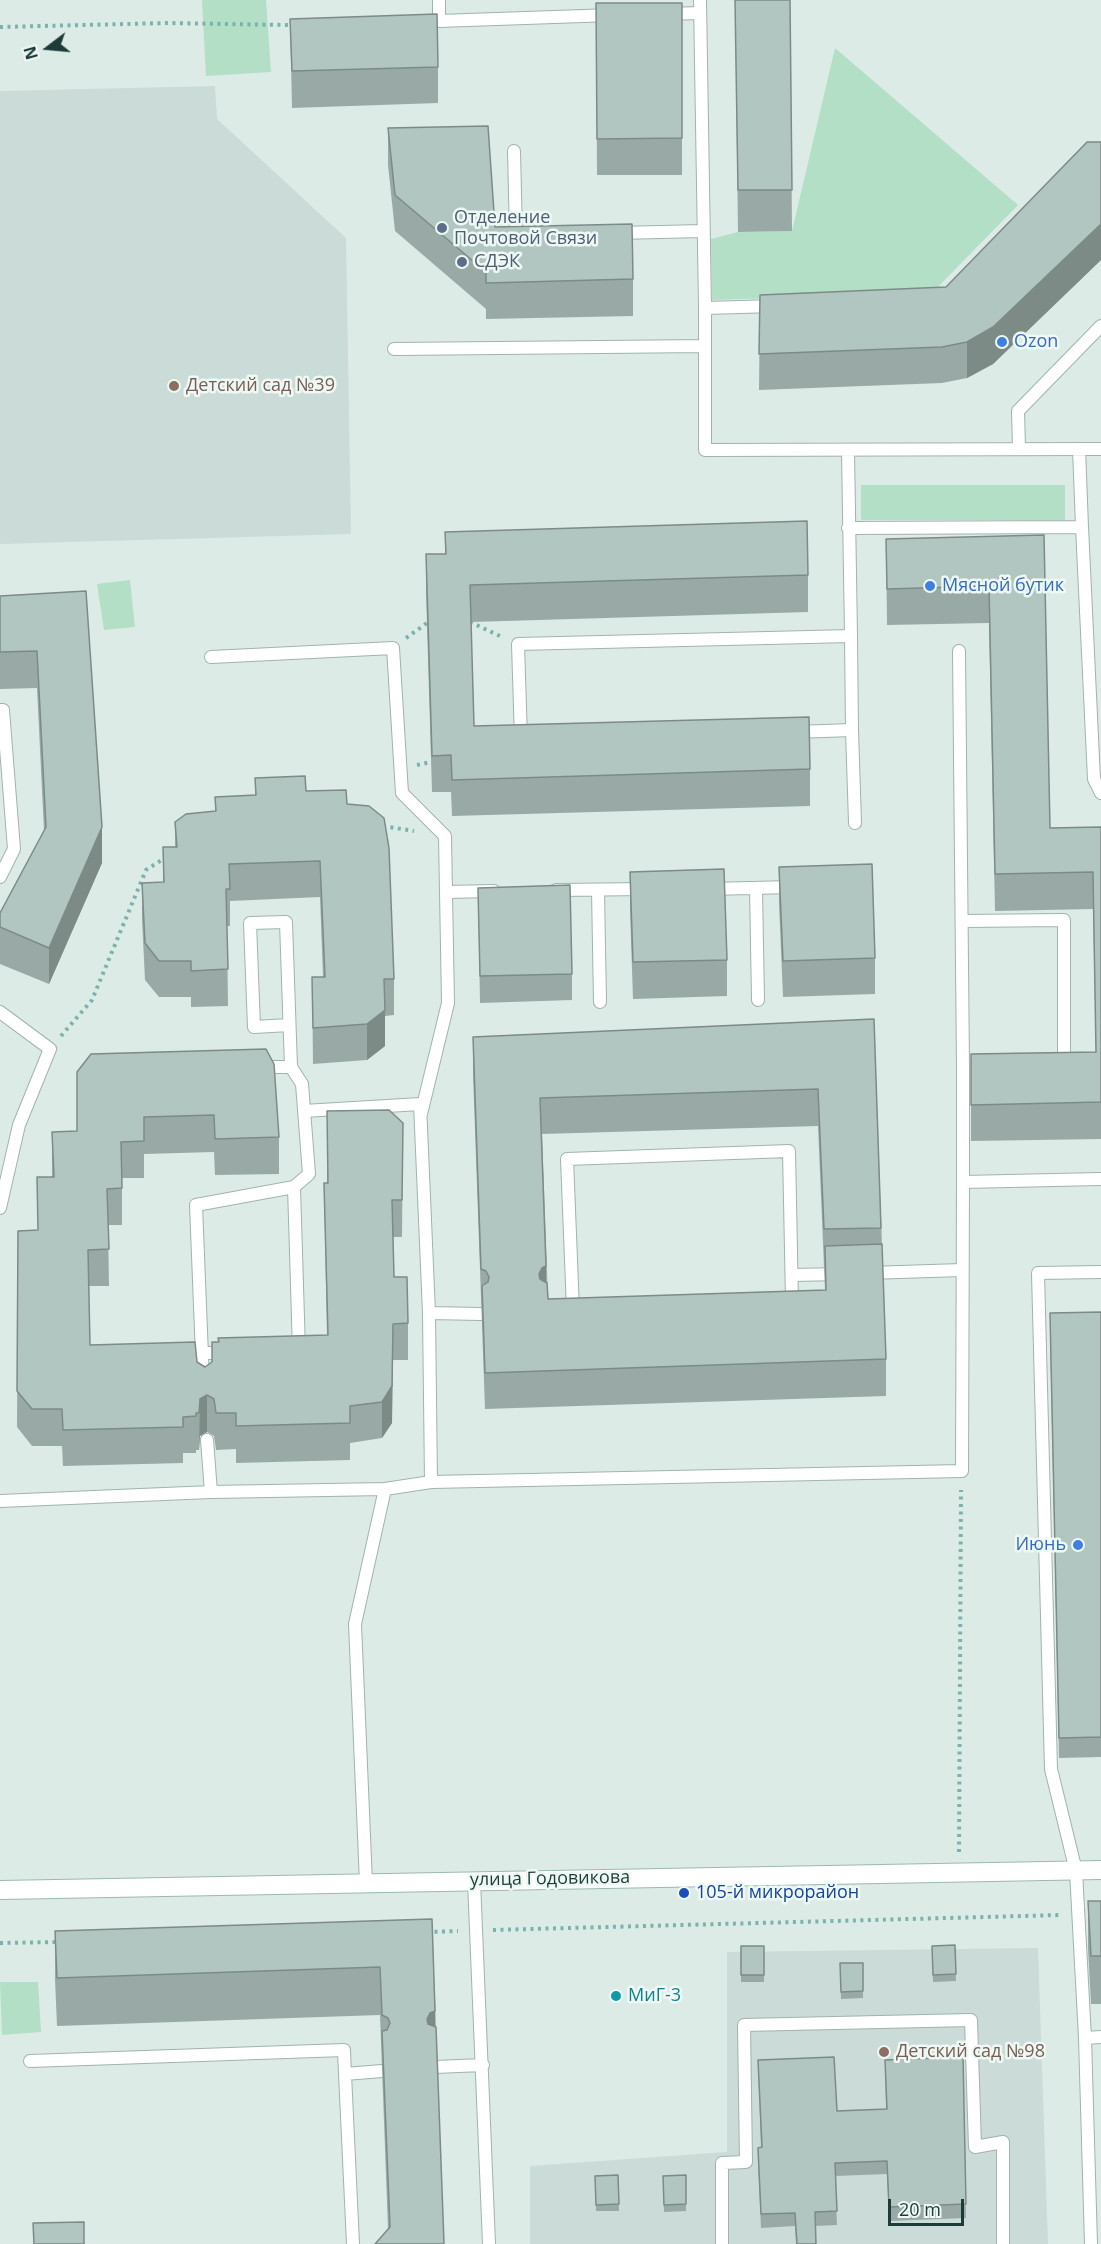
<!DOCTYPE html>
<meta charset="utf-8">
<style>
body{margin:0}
#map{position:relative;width:1101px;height:2244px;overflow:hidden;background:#ddebe7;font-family:"Open Sans",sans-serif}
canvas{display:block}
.north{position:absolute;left:18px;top:18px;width:60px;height:60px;-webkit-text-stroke:4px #eef8f4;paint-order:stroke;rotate:254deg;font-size:16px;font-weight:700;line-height:24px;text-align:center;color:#1d3c39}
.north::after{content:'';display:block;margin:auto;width:21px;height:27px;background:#1d3c39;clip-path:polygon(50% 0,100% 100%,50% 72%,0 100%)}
.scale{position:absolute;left:888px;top:2199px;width:76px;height:27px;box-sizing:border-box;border:3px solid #1d3c39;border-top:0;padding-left:8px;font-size:18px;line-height:21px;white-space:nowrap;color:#1d3c39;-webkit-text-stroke:4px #eef8f4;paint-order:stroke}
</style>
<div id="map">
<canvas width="1101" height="2244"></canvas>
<div class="north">N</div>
<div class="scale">20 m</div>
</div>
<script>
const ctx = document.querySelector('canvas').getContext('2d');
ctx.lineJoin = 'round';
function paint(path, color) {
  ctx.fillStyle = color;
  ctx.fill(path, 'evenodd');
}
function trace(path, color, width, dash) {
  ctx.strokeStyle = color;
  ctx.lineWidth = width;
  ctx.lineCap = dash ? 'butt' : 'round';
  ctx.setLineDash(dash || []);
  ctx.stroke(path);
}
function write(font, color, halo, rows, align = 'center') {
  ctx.font = font + ' "Open Sans",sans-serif';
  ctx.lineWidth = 5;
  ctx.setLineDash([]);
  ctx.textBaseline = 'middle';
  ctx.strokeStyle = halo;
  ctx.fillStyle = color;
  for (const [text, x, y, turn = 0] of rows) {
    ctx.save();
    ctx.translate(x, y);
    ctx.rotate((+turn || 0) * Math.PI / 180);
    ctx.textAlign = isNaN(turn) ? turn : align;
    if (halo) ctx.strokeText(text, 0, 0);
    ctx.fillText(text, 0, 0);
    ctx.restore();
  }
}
paint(new Path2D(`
 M215,86L217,119L346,238L351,534L0,544V91Z
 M1038,1948L1048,2244H530V2166L727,2152V1952Z`), '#cbdbd7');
paint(new Path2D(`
 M202,0H266L271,72L206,76Z
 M835,48L1018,205L932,293L712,300L711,239L738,232L792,231Z
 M861,485H1065V520H861Z
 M130,580L135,627L104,630L97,584Z
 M0,1982H38L41,2032L2,2035Z`), '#b3dfc7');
const lane = new Path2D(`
 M439,0V21L612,15
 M700,0L705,308
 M666,14L700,13
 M514,151L516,235H522
 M618,233L703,231
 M705,346V308L776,306
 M394,349L705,346V450L1101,449
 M1019,448L1018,411L1101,326
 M1079,449L1082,527
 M848,528L1082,527L1094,779L1101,793
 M959,651L963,1068V1182L1101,1179
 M211,657L393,648L402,793L445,836L446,892
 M0,710H3L14,849L0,877
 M852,730L855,823
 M795,732L852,730L851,636
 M521,739L518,644L851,636L848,450
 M756,888L758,1000
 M709,889L793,887
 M556,890L647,889
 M598,890L600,1002
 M962,921L1064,920V1067
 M0,1012L50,1049L19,1125L0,1208
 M289,1025L254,1027L250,923L286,922L291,1067L302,1084L309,1174L294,1187L299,1351
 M259,1067H291
 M304,1111L420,1104L429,1313L431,1482L385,1489
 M421,1114L448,1003L446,892L494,891
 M868,1273L962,1270
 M792,1275L841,1274
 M573,1310L567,1159L789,1151L792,1301H788
 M429,1313L481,1314
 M182,1353H227
 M203,1381L196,1205L294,1187
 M207,1440L211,1492
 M431,1482L962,1471L963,1182
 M0,1501L211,1492L385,1489L355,1624L366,1883
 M474,1881L489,2244
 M1085,2038L1101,2037
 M30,2061L344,2050L345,2074
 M435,2067L483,2065
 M353,2244L345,2074L382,2071
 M722,2244V2163L746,2162L744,2025L971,2020L975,2147L1003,2142V2244
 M1091,2244L1085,2038L1076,1871L1051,1769L1038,1273L1101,1272`);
const secondary = new Path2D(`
 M0,1890L1101,1870`);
trace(lane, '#a0b3af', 14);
trace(secondary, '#9bb8b3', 20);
trace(new Path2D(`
 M0,27L167,23L288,25
 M470,622L502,637
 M406,638L427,623
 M417,765L431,762
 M383,826L414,831
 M61,1036L92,1000L146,870L165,858
 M959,1852L961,1490
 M493,1930L1061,1915
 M427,1932L458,1931
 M0,1943L60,1942`), '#7ab3ab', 4, [3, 4.5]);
trace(lane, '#fff', 12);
trace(secondary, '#fff', 18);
paint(new Path2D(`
 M735,0H790L792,231L738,232Z
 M596,3H682V175H597Z
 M290,19L438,67V103L292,108Z
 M388,128L495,227L633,279V316L486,319V309L395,231L388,165Z
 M1101,142V260L993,364L967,378L942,383L759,390L760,295L946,287Z
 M445,532L808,575V612L471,622L474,726L810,769V806L452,816L451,792H432L426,591V554H445Z
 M1044,535L1050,828L1101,827V1139L971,1141V1054L1096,1052L1093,909L995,911L989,623L887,625L886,539Z
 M86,591L102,863L49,984L0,964V913L44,831L37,688L0,689V596Z
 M255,778L306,791L347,804L394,979V1015L385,1016V1046L367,1060L313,1064L312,977H323L320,897L230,901V926H227L228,1006L191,1007V997H159L145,980L142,919V883L163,882V847H175V822L215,811V797L255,795Z
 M779,867L875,958V994L783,997L779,904Z
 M630,872L727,960V996L633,999L630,909Z
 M478,888L572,974V1000L480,1003Z
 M874,1019L886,1359V1396L485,1409L473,1074V1037ZM818,1126L825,1290L548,1299L542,1134Z
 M91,1054L279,1137V1174L215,1175L214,1152L144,1154V1178H122V1225H108L109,1286H89L90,1345L197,1362L205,1367L327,1335L324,1183H327V1111L403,1123L402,1237H393L394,1277L408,1323V1360H393L392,1423L382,1438L350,1443V1460L236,1463V1449L216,1450L214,1436L207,1432L200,1436L199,1450H196V1453H183V1463L63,1466L62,1446H32L17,1427L18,1231L38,1230L37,1177H52V1132L77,1131Z
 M1101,1312V1757L1059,1758L1050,1333Z
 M1088,1901H1101V2004H1091L1088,1949Z
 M432,1919L444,2244L388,2229L380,2015L57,2026L55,1979V1931Z
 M955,1945L956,1981L933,1982L932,1946Z
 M741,1946H764V1982H741Z
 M840,1963H863V1998L841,1999Z
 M963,2057L966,2218L889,2221L887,2174L835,2176L837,2225L815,2226L816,2244H796L795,2226L761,2228L758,2161V2148L761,2147L758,2060L837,2111L886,2109L885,2060Z
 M618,2175L619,2211H596L595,2176Z
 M686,2175V2211L664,2212L663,2176Z`), '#99aaa6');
paint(new Path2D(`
 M1101,224V260L993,364L967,378V342Z
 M102,827V863L49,984V948Z
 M385,1010V1046L367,1060V1024Z
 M546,1266V1303L539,1274L542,1268Z
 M393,1324L392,1423L382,1438V1402Z
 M207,1395V1432L200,1436L199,1450L200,1399Z
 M435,2011V2059L427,2019L430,2013Z`), '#7d8b87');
const building = new Path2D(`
 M735,0H790L792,190H738Z
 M596,3H682V138L597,139Z
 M437,14L438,67L292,71L290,19Z
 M488,126L495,227L632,224L633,279L486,283V272L395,195L388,128Z
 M1087,142H1101V224L993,327L967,342L942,347L759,354L760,295L946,287Z
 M807,521L808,575L470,585L474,726L809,717L810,769L452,780L451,755L432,756L426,554H446L445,532Z
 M1044,535L1050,828L1101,827V1102L971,1105V1054L1096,1052L1093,872L995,874L989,586L887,589L886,539Z
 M86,591L102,827L49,948L0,927V913L46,827L37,651L0,652V596Z
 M305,776L306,791L346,790L347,804L369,806L384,818L389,848L394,979H384L385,1010L367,1024L313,1028L312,977H325L320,861L229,864L230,889H226L228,969L191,971V961H159L145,943L142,883L164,882L163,847H177L175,822L186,814L216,811L215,797L256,795L255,778Z
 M872,864L875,958L783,961L779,867Z
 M724,869L727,960L633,962L630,872Z
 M570,885L572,974L480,976L478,888Z
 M874,1019L881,1228L824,1229L818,1089L540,1098L546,1266L542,1268L539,1274L540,1279L547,1283L548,1299L826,1290L825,1246L882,1244L886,1359L485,1373L482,1286L488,1282L489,1277L486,1271L481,1269L473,1037Z
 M266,1049L274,1064L279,1137L215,1139L214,1115L144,1117V1141L121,1142L122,1188L107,1189L109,1249L88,1250L90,1345L195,1342L197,1362L205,1367L212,1362V1342H219L218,1338L328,1335L324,1183H328L327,1111L389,1110L403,1123L402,1200H392L394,1277H407L408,1323L393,1324L392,1386L382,1402L350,1406V1423L236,1426V1413H216L214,1399L207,1395L200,1399L199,1413H196V1416L183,1417V1427L63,1430L62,1409H32L17,1391L18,1231L38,1230L37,1177H54L52,1132L77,1131V1072L91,1054Z
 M1101,1312V1737L1059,1738L1050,1313Z
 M1088,1901H1101V1956H1091Z
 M432,1919L435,2011L430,2013L427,2019L428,2024L436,2027L444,2243L443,2244H375L390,2227L382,2031L387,2030L390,2023L388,2018L382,2015L380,1967L57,1978L55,1931Z
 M955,1945L956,1974L933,1975L932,1946Z
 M741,1946H764V1975H741Z
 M840,1963H863V1991L841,1992Z
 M834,2057L837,2111L887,2109L885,2060L963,2057L966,2204L889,2207L887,2161L835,2163L837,2211L815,2212L816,2244H797L795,2213L761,2214L758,2148L762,2147L758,2060Z
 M618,2175L619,2204L596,2205L595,2176Z
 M686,2175V2204L664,2205L663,2176Z
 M84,2222V2244H34L33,2223Z`);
paint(building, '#b2c6c1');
trace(building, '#7d8b87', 1.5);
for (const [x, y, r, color] of [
 [442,228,6,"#5c6f8a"],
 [462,262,6,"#5c6f8a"],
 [1002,342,6,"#3f7fe0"],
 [174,386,6,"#8d6e63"],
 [930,586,6,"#3f7fe0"],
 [1078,1545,6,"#3f7fe0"],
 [684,1893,6,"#1a4fb4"],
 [616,1996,6,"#0f9aa8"],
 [884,2052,6,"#8d6e63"]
]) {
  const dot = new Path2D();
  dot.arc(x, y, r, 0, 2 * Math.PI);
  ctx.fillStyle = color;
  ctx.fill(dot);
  trace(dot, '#eef8f4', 2);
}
write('18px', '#4e5e75', '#eef8f4', [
 ["Отделение",454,218],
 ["Почтовой Связи",454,239],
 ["СДЭК",474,262]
], 'left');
write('18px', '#366cbe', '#eef8f4', [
 ["Ozon",1014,342],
 ["Мясной бутик",942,586],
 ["Июнь",1066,1545,"right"]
], 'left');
write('18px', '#785e54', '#eef8f4', [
 ["Детский сад №39",186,386],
 ["Детский сад №98",896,2052]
], 'left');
write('18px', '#1d3c39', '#eef8f4', [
 ["улица Годовикова",550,1879,-1]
]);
write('18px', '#164399', '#eef8f4', [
 ["105-й микрорайон",696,1893]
], 'left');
write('18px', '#0d838f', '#eef8f4', [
 ["МиГ-3",628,1996]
], 'left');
</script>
